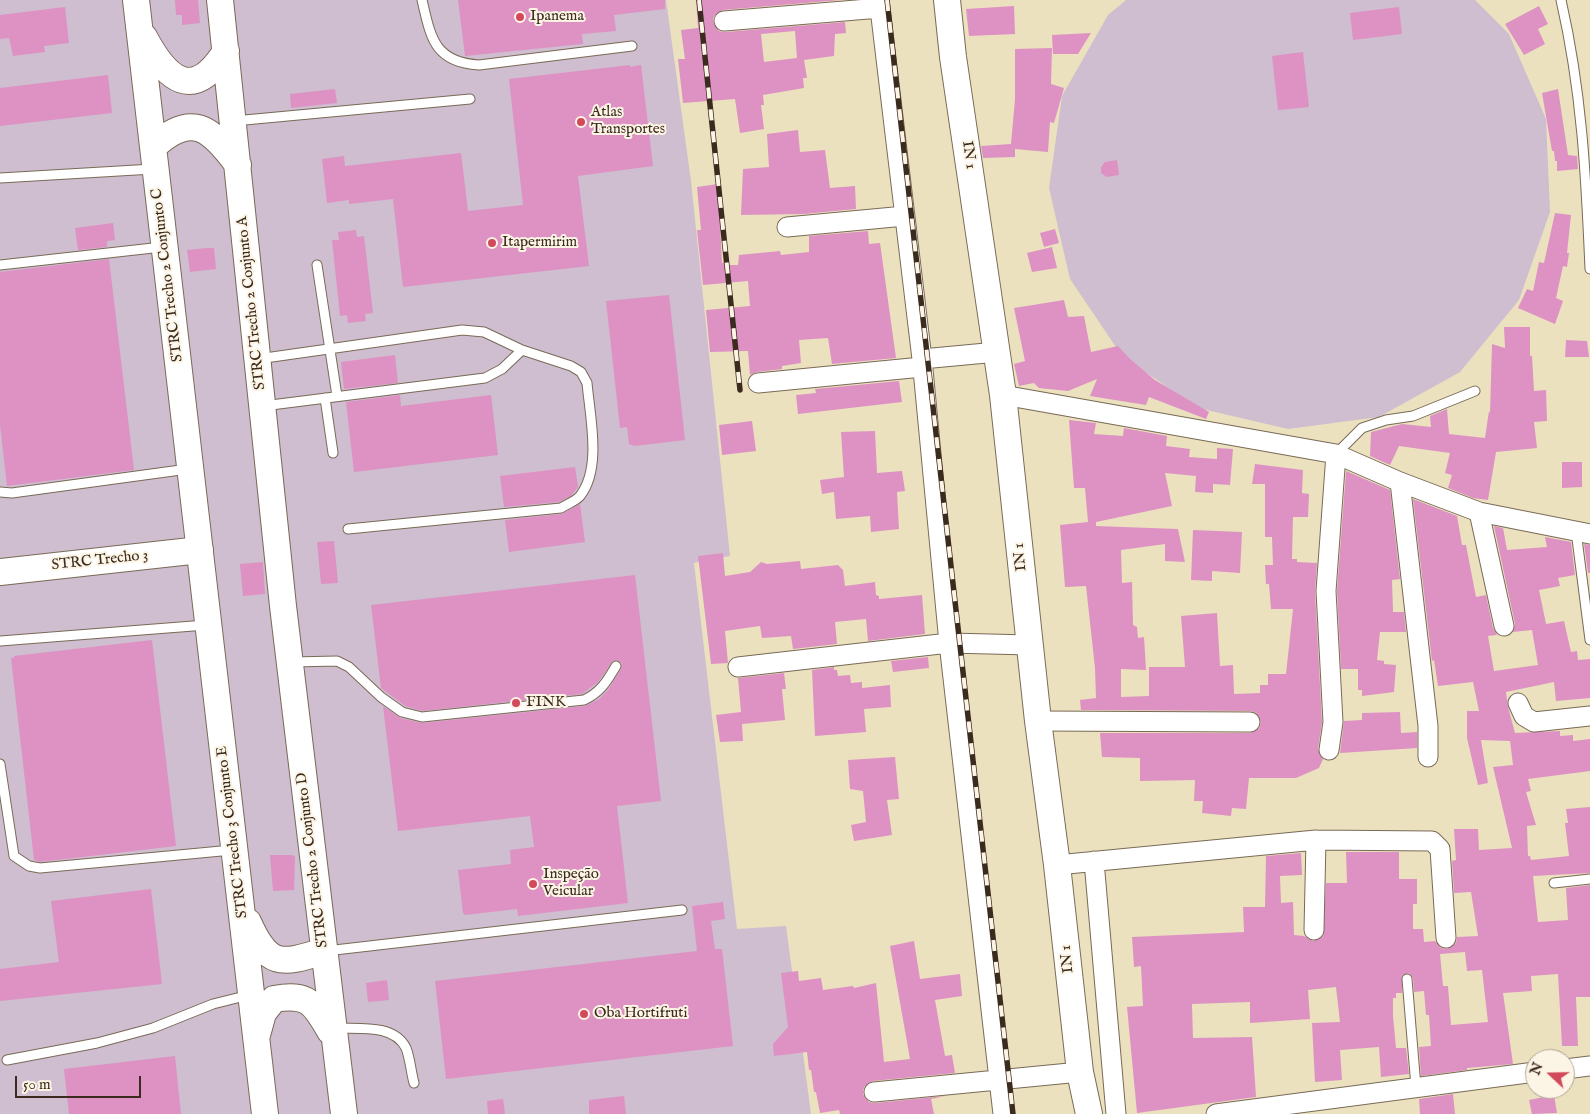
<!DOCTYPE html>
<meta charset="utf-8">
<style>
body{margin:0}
#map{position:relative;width:1590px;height:1114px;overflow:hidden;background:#ebe1bf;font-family:"IM FELL English",serif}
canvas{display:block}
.north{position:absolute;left:1525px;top:1049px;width:50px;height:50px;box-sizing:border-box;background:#fcf5e5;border:1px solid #afa495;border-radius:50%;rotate:291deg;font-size:14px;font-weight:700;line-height:20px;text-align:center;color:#3b2a1e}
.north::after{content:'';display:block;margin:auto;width:18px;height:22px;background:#d1495b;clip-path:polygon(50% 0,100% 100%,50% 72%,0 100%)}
.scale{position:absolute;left:15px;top:1076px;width:126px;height:22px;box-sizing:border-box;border:2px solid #3b2a1e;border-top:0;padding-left:6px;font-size:15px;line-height:18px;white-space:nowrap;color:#3b2a1e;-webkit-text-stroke:4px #fcf5e5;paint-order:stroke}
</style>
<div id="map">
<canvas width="1590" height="1114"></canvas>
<div class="north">N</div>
<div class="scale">50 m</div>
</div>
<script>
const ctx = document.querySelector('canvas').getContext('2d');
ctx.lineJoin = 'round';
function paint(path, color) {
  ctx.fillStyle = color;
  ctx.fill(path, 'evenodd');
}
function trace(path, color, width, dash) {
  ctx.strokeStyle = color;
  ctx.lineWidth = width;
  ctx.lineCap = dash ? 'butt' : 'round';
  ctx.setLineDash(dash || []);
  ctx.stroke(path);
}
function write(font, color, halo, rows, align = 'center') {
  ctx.font = font + ' "IM FELL English",serif';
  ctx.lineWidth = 4;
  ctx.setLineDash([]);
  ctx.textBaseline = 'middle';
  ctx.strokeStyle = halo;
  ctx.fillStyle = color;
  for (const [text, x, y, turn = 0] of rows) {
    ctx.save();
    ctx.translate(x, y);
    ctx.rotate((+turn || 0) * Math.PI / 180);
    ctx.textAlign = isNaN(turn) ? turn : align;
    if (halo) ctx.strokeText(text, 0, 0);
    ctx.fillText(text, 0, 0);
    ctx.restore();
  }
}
paint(new Path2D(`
 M0,0H666L691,181L730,556L694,563L737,929L786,926L811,1114H0Z
 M1126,0H1475L1509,34L1546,119L1550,212L1519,300L1460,372L1379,417L1288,429L1198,408L1122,356L1070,279L1049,188L1062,96L1108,15Z`), '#cfbdd0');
paint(new Path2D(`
 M175,0H198L200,23L182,25V15H176Z
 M458,0H665V9L614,15L616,31L582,34L583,44L465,56Z
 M696,0H841L723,10L714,16L713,22L719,31L725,32L845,22L846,33L835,34L834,56L804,60L807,78H803L804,88L763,95L764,105H761L764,129L740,133L735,99L683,103L678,59H685L681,30L698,28ZM795,31L797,58L764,62L761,34Z
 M1014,6L1015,34L969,36L966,9Z
 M1539,6L1548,24L1538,29L1545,44L1524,55L1505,24Z
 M65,7L69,43L44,46L45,52L13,56L9,38L0,39V15Z
 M1399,7L1402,34L1353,40L1350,13Z
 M1091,33L1078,54H1053L1052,35Z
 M1052,48L1051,84L1064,88L1054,123L1050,122L1048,152L1015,149V157L983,158L981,146L1011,144L1015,99V49Z
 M1303,52L1309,107L1278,110L1272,56Z
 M630,65V67L641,65L653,166L578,176L589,266L403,287L393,199L349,204V200L327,203L322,159L344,156L345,166L461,153L468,211L523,205L509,79Z
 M108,75L112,113L0,126V88Z
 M335,89L337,103L291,108L290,94Z
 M1558,89L1568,155L1577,156L1578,169L1557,171V161H1555L1554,151H1552L1542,93Z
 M798,130L800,152L825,150L830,188L855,186L856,209L804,214L741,215L743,169L769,167L767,134Z
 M1117,160L1119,175L1107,177L1101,173V167L1105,162Z
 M718,184L722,263L725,262L726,265H738L739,255L780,251L781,255L809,252V236L868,231L869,244L880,243L896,358L832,364L828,338L799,340L801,363L782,366V369L757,372L750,375L748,351L710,352L706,310L750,306L748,281L703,285L697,230H701L697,187Z
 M1555,213L1571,215L1567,253H1569L1567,267L1563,266L1556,298L1563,301L1555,324L1518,308L1527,289L1533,291L1539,262L1544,263Z
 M113,223L115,240L107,241V247L78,250L75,228Z
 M1055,229L1059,243L1044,247L1040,233Z
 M356,230L357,237L364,236L373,313L365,314L366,321L348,323L347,315L340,316L332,240H339L338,232Z
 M1052,247L1057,268L1032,272L1027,253Z
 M207,248H214L216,269L190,272L187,250Z
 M109,259L134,470L7,486L0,425V272Z
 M669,295L685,440L634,446L629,444L627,427L620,428L606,301Z
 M1064,300L1068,317L1084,316L1091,352L1118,346L1130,359L1155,380L1209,412L1206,419L1149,397L1146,405L1090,396L1097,379L1068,391L1039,388L1034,383L1019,386L1014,364L1025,361L1014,308Z
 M1504,327H1530V356H1532L1534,391L1546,390L1547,421L1534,422L1537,448L1496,452L1488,500L1473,498L1448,488L1452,475L1445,473L1450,453L1399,446L1390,465L1370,456L1371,432L1402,424L1431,427L1430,416L1447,409L1449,434L1485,438L1489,411L1490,413L1492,344L1505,348Z
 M1566,340L1587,341L1589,357H1565Z
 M395,355L398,383L344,389L341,362Z
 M899,381L902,402L798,414L796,395L816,393L815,389Z
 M400,395L401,406L491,395L498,455L354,472L346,402Z
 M1069,420L1096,423L1094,434L1123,436L1124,428L1167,436L1166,446L1190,449L1189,457L1217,459V448L1233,449L1230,485L1213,484V493L1195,492L1196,476L1165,473L1172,506L1096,522V526L1178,529L1185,562L1165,561V544L1121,550L1122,583L1132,582L1133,625L1137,627L1138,638L1144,637L1146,670L1121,669V697L1149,696V667H1185L1181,616L1217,613L1220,666L1233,665L1234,694L1260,693V685H1268V674H1286L1293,609H1271L1269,584H1266L1265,565H1273L1272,537H1265V484H1252L1255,464L1303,470L1302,493L1309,494L1308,517H1293L1292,559H1297V562L1317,563L1315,592L1322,722L1318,749L1323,759L1319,768L1296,778H1249L1246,809L1232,808L1231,816L1202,813L1203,801H1194L1195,780L1140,781V758L1102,757L1100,733H1250L1259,728L1261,722L1256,713L1250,711L1081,710L1080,700L1096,698L1095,668L1086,586L1065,587L1060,525L1088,522L1085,488H1074Z
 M752,421L756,451L722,455L719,425Z
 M875,431L877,473L902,471L905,491L897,492L899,529L871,532L870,516L836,519L834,492L822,494L820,480L844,477L841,432Z
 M1562,462H1582V487L1562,488Z
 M575,467L578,487L571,496L559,502L504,507L500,476Z
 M1346,471L1390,490L1400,579L1392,580L1393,612H1404L1406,632H1380L1377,660L1384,661V664L1396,665L1394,692L1362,696V690H1358V669H1341L1337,591Z
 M1413,499L1457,516L1462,545H1466L1476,597L1486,595L1493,628L1497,635L1488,636L1494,671L1538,665L1532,630L1513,632L1515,624L1494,526L1503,528L1507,550L1547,547L1545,537L1571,542L1575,575L1558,578L1560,586L1539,590L1546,624L1564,621L1571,652L1577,651L1578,660L1590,659V698L1556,701L1554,682L1506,692L1508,707L1515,733L1560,731V736L1573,735V741L1590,739V771L1528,779L1531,791L1526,792L1536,825L1527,826L1528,856H1530L1531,860L1569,856L1565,823H1568L1566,809L1590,807V873L1533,876L1538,922L1568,920L1566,888L1590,885V997H1576L1578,1046H1562L1558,974L1531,976L1532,991L1503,993L1513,1064L1467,1068V1070L1421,1076L1419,1047L1431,1046L1429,1015H1426L1424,991L1414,992L1413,978L1409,973L1402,976V993H1396V998H1393V1016L1396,1048H1406L1409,1074L1381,1077L1379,1047L1340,1050L1342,1080L1315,1082L1312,1023L1340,1022L1336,987L1308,990L1310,1019L1250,1023V1002L1192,1004L1193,1038L1252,1037L1256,1097L1137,1113L1127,1007L1143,1006L1141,966L1134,967L1132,937L1244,932L1243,907H1265L1266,856L1301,853L1302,875L1280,876L1281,903L1293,902L1294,935L1304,936L1313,941L1323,936L1326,883H1347L1346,852H1399V879H1417V904H1413V929H1423L1424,942L1435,941L1441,948L1447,949L1456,943L1457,937L1478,936L1471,892L1454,893L1452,861L1456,860L1454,829H1478L1479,850L1512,848L1493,767L1513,765L1510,741L1481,740L1488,783L1478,785L1467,738V711H1479L1473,682L1438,686L1434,660L1432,661ZM1465,952L1467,971L1482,970L1488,1022L1451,1025L1448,986H1443L1440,954Z
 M580,504L585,542L509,552L505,520L562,514Z
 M1193,530L1242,532L1240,573L1212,571V581L1191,580Z
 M334,541L338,583L321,584L317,542Z
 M1584,544L1590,545V573H1588Z
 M723,553L725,576L750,572L761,562L767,564L800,561L801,569L838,565L843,570L845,586L875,582L876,595L879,596V599L922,595L925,634L868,641L866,619L835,622L837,644L793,649L791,636L762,638L760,626L725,631L728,663L711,664L698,556Z
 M263,562L265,594L243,596L240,564Z
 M635,575L661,801L617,806L628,903L518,916L517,909L465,915L463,913L458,870L511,864L510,850L534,847L530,816L398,831L383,706L400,718L422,723L585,706L599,699L608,690L621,669L622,663L617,660L613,661L598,682L582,694L422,711L405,706L381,688L371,605Z
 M152,640L176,846L40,862L34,860L11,658H14V656Z
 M928,657L929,668L893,672L891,661Z
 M834,667V670H837L838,676L850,675L851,683L862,682V688L890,685L891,707L864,709L866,732L815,736L812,670Z
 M784,673L786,689H782L785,720L742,724L743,741L720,742L716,715L741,712L738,678Z
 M1400,712L1401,733L1417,732V748L1340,753L1344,721L1362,720V713Z
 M895,757L899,799L887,800L892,835L854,841L851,825L866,822L863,791L850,789L848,760Z
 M270,855H292L295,857L294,890L273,891Z
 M151,889L162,984L0,1001V969L59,962L51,901Z
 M723,902L725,919L711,921L715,949H722L733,1046L446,1079L435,981L697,951L692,906Z
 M914,941L920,979L960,974L962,996L935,1000L945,1056L952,1055L955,1073L873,1081L864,1087L863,1094L869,1102L875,1103L945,1096L931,1099L934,1114H840L839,1110L820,1113L816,1092H814L811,1070H809L807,1052L774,1056L773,1044L788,1027L781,973L798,971L799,981L821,978L823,990L853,986L854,988L876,983L884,1062L910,1059L890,946Z
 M387,980L389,1000L368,1002L366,983Z
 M175,1056L181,1114H69L64,1069Z
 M1453,1094L1455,1114H1420L1419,1099Z
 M1554,1095L1557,1113L1532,1114L1529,1100Z
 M624,1096L626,1114H589V1100Z
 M503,1099L505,1114H488L487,1101Z`), '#dd92c3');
const lane = new Path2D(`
 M422,0C431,38 434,62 479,65L632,46
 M1561,0C1582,92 1586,175 1590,269
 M234,121L470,99
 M0,178L153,169
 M0,265L162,247
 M317,265L337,396
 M258,359L462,330L484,332L522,350L571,366L581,372L587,383C590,417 602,468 580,496C576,501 567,504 561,508L348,529
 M325,398L333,453
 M263,406L485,378L502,369L522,350
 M1336,454L1362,428L1386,420L1413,416L1475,391
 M0,492L12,493L188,469
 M1576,531L1590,640
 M0,641L206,625
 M292,662L337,661L349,667L381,697L402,712L422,717L584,700C601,692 607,681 616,666
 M0,764L14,856L29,866L40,868L232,850
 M1554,883L1590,879
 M326,951L682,910
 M1407,979L1416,1087
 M337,1028C360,1029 394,1024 406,1048C410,1058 411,1072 414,1083
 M7,1060L97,1043L153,1028L213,1004L249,995`);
const street = new Path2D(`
 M879,0L922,359L949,643L1003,1114
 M724,21L880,8
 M787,227L905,216
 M922,359L997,352
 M758,383L922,367
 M1003,395L1336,454L1400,482L1479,512L1590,534
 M1400,482L1428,726V757
 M1479,512L1504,626
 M738,667L949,643L1030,645
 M1518,703L1524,716L1534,722L1590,716
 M1038,721L1250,722
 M1329,750L1333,722L1326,591L1336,454
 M1094,861L1116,1114
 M1057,865L1316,840L1432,841L1440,849L1446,938
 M1314,930L1316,840
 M1565,1069L1590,1066
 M874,1092L1080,1072
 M1216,1114L1535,1072`);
const secondary = new Path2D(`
 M136,0L265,1114
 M220,0L283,606L344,1114
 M947,0L953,57L1003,395L1038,721L1057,865L1080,1072L1089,1114
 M144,37C167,80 193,103 226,51
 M153,147C192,111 211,128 238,165
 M0,572L200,550
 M248,922C268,967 280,965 324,951
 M257,1035L263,1013L274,999C308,993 314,1003 330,1031`);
trace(lane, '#796a56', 11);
trace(street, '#796a56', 21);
trace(secondary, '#796a56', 28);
trace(lane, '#fff', 9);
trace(street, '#fff', 19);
trace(secondary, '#fff', 26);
const rail = new Path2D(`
 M699,0L740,390
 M887,0L1013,1114`);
trace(rail, '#3b2a1e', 5.5);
trace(rail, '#fcf5e5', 4, [11]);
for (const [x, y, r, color] of [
 [520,17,5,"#d1495b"],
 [581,122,5,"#d1495b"],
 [492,243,5,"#d1495b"],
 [516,703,5,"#d1495b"],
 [533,884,5,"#d1495b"],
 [584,1014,5,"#d1495b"]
]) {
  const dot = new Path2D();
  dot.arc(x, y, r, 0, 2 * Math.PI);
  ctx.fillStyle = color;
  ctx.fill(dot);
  trace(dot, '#fcf5e5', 2);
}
write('15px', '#3b2a1e', '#fcf5e5', [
 ["Ipanema",530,17],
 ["Atlas",591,113],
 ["Transportes",591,130],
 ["Itapermirim",502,243],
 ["FINK",526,703],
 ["Inspeção",543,875],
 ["Veicular",543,892],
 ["Oba Hortifruti",594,1014]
], 'left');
write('15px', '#3b2a1e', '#fcf5e5', [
 ["IN 1",968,155,82],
 ["STRC Trecho 2 Conjunto C",168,275,-97],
 ["STRC Trecho 2 Conjunto A",252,303,-96],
 ["IN 1",1021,557,-96],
 ["STRC Trecho 3",100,561,-6],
 ["STRC Trecho 3 Conjunto E",233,832,-97],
 ["STRC Trecho 2 Conjunto D",313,860,-97],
 ["IN 1",1068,959,-96]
]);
</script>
